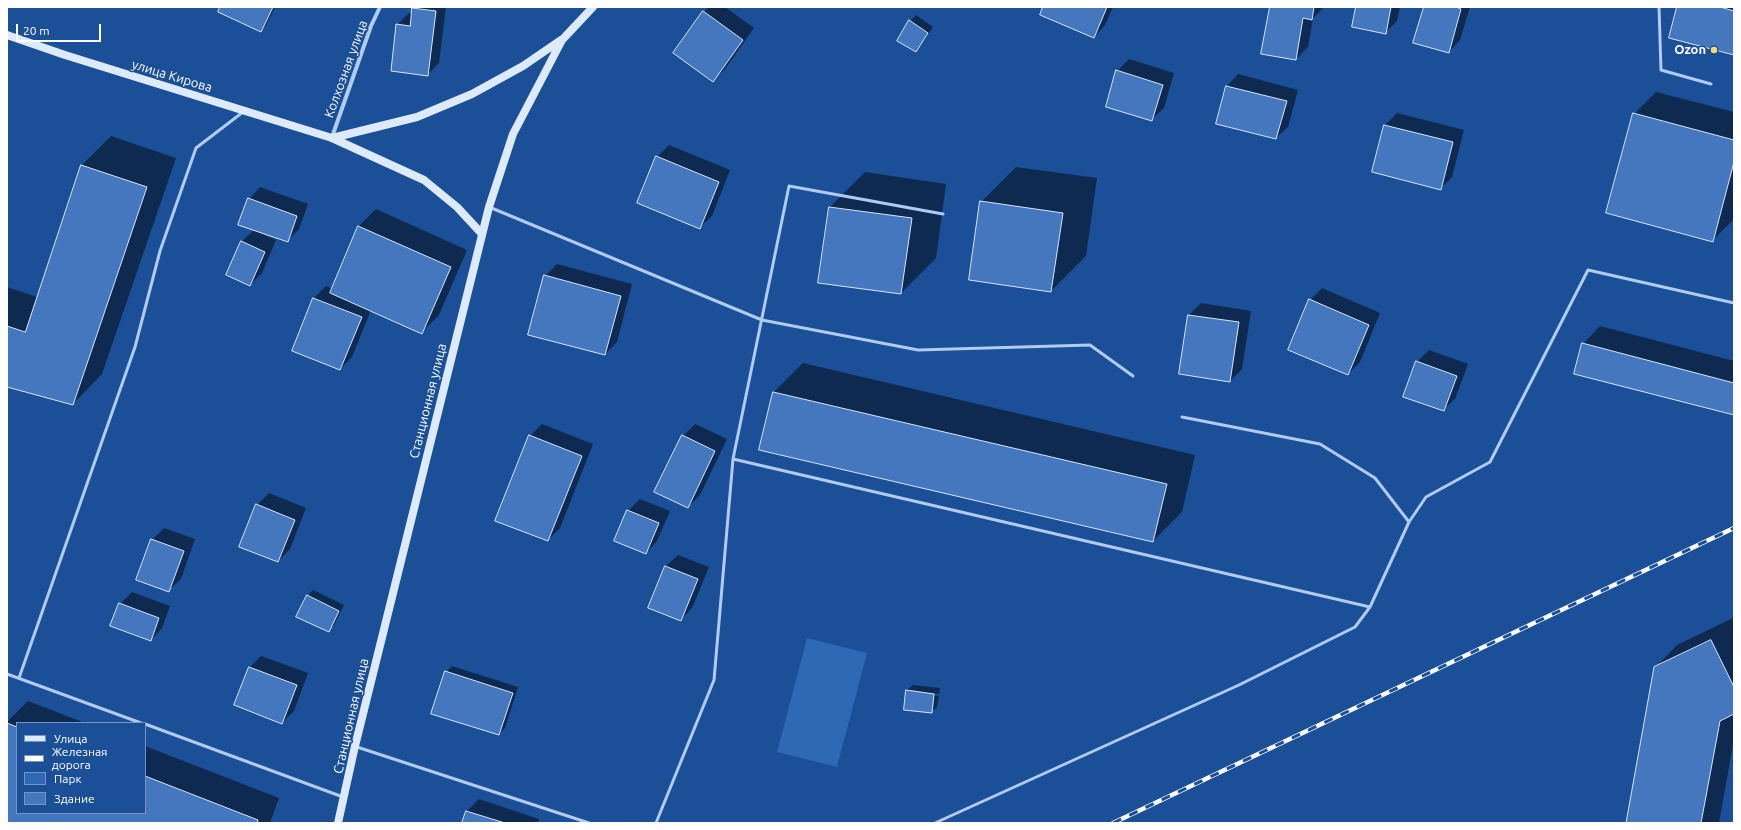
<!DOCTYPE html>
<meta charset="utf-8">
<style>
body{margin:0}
#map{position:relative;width:1741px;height:830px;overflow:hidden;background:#1b4f97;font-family:Ubuntu,sans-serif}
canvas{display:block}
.frame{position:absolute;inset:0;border:8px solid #fff;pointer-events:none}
.legend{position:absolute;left:16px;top:722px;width:130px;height:92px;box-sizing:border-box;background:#1b4f97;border:1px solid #7695c1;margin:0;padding:5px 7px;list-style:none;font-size:12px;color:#fff}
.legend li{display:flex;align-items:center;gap:8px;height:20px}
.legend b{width:20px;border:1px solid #7695c1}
.scale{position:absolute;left:16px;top:24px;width:85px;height:18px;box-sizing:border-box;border:2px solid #fff;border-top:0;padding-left:5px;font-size:12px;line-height:14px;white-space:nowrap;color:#fff;-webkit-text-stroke:3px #1b4f97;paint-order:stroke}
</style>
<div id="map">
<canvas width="1741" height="830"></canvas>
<div class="frame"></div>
<ul class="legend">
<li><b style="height:5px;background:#ddeafb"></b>Улица</li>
<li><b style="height:5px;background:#fff"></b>Железная дорога</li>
<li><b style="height:11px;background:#2f68b4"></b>Парк</li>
<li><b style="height:11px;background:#4477be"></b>Здание</li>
</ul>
<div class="scale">20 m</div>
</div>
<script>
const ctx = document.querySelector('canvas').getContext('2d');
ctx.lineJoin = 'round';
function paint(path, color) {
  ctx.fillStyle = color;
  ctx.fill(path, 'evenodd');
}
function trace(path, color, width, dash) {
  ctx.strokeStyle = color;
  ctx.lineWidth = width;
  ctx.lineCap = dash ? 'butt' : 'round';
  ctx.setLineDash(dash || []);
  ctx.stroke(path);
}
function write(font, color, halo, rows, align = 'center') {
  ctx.font = font + ' Ubuntu,sans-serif';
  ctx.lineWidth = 3;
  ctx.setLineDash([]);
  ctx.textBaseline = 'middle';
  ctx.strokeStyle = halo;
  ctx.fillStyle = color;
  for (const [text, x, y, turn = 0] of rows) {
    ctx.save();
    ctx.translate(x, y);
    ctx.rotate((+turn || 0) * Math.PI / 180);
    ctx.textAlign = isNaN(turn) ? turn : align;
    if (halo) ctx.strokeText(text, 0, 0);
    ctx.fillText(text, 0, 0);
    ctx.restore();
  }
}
paint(new Path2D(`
 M807,638L867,653L837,767L777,752Z`), '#2f68b4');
paint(new Path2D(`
 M7,7H16L7,18Z`), '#1b4f97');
paint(new Path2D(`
 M221,7H275L266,25L260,31Z
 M414,7H446L439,63L427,75L397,25L409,13H413Z
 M709,7H725L754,28L725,69L713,80L704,12Z
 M1044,7H1113L1105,25L1094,37Z
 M1271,7H1324L1313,18L1308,47L1296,59Z
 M1357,7H1400L1397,21L1385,33Z
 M1425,7H1470L1460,40L1449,52Z
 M1678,7H1734V54Z
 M916,15L933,27L921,45L916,51L910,21Z
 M1129,59L1174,73L1164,108L1152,119L1117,71Z
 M1238,74L1298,90L1288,127L1276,138L1227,86Z
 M1656,92L1734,112V219L1712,241L1634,114Z
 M1397,113L1464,130L1452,177L1440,189L1373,172L1385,125Z
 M111,136L176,158L102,374L73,404L7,386V287L37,297L82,165Z
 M669,145L730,170L712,216L700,227L657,157Z
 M1016,167L1097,178L1086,256L1051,291L981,202Z
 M865,172L946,184L936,258L901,293L830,207Z
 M260,187L308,204L299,229L287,241L264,233V235L276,240L262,273L250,285L241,242L254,230L249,199Z
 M376,209L467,250L439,315L422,332L371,310L352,357L340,369L293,350L314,298L326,286L333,289L359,226Z
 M557,264L632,284L617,342L605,354L545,276Z
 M1322,288L1380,313L1360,362L1348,374L1310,300Z
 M1201,303L1251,311L1242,369L1230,381L1189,315Z
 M1600,326L1734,361V414L1583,344Z
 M1429,350L1468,364L1455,399L1443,410L1417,362Z
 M803,363L1195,455L1182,512L1153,541L774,392Z
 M542,424L593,444L560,528L548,540L530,436Z
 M695,424L727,439L700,495L688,507L683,436Z
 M269,493L306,508L290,549L278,561L257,505Z
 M640,499L670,511L657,541L646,553L628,511Z
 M164,528L195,539L181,579L169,590L152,540Z
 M678,555L709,567L692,608L680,620L650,608L666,566Z
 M313,590L344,605L334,625L328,630L307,596Z
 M132,592L170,606L162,628L151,640L120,604Z
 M1733,618L1734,739L1719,823H1627L1655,668L1677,645Z
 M261,656L308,673L294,711L282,723L250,667Z
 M452,666L518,687L505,728L499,734L446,672Z
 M913,685L940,688L939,694L911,690V692L939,696L937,707L931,712L907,690Z
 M28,701L85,723H17V813H145V746L279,798L270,823H13L7,820V722Z
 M479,799L539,819L538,823H463L467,811Z`), '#0007');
const building = new Path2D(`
 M220,7H273L261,32L218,12Z
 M1043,7H1107L1094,38L1040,15Z
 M1270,7H1314L1312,20L1303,18L1296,60L1261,54Z
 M1356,7H1391L1386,34L1352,27Z
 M1424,7H1456L1461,9L1449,53L1413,43Z
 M1677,7H1720L1734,11V55L1669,38Z
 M412,8L436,11L428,76L391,71L396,24L410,26Z
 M703,11L743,40L713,82L673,53Z
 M909,20L928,33L916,52L897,41Z
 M1116,70L1163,85L1152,121L1106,107Z
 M1226,86L1287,101L1276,139L1216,124Z
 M1633,113L1734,140V162L1713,242L1606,213Z
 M1384,125L1453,142L1441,190L1372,172Z
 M656,156L719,182L700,229L637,203Z
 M81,165L147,187L73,405L7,387V326L25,332Z
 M248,198L297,216L288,242L238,225Z
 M980,201L1063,213L1051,292L969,280Z
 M829,207L912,218L901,294L818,283Z
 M358,226L451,267L422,334L330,293Z
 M241,241L265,252L250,286L226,275Z
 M544,275L621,296L605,355L528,335Z
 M313,298L362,317L340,370L292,351Z
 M1309,299L1369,325L1348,375L1288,350Z
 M1188,315L1239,322L1230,382L1179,374Z
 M1582,343L1734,383V415L1574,374Z
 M1416,361L1457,376L1444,411L1403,397Z
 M773,392L1167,484L1153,542L759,450Z
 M529,435L582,456L548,541L495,521Z
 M682,435L715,451L688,508L654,492Z
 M256,504L295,520L278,562L239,547Z
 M627,510L659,523L646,554L614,541Z
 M151,539L184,551L169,592L136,580Z
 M665,566L698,579L681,621L648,608Z
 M307,595L339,611L329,632L296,617Z
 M119,603L159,618L151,641L110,626Z
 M1711,640L1734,687V714L1720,721L1701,823H1626L1654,667Z
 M249,667L297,685L282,724L234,705Z
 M445,671L513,693L499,735L431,714Z
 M906,690L934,694L932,713L904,710Z
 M7,723L17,727V813H145V776L258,820L257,823H11L7,822Z
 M466,811L505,823H462Z`);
paint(building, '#4477be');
trace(building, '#d6e6fb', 1);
trace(new Path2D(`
 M1659,7L1661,70L1711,84
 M489,207L762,320L918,350L1090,345L1133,376
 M1182,417L1320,444L1375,478L1409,522
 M733,459L1370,607
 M7,674L141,723
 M19,678L135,347L160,251L196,148L243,112
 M145,724L343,797
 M357,747L589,823
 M656,823L714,680L733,459L789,186L943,214
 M935,823L1239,685L1355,627L1370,607L1409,522L1426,497L1490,462L1588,270L1734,303`), '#afcbf0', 3);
trace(new Path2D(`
 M332,137L371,26L380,7`), '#afcbf0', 4);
trace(new Path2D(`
 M7,35L65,55L332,138L424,180L457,207L482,234
 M332,138L417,117L472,94L523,66L561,40
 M338,823L355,746L489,207L513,134L562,40L593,7`), '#ddeafb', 8);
const rail = new Path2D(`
 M1113,823L1734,528`);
trace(rail, '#fff', 4.5);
trace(rail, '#1b4f97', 3, [9]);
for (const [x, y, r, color] of [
 [1714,50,4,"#ffd86e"]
]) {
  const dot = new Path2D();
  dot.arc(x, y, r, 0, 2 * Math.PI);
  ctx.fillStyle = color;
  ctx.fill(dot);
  trace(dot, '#1b4f97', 1.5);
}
write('bold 13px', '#fff', '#1b4f97', [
 ["Ozon",1706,50]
], 'right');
write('13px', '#fff', '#1b4f97', [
 ["Колхозная улица",346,69,-70],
 ["улица Кирова",172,76,17],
 ["Станционная улица",428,401,-76],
 ["Станционная улица",351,716,-77]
]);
</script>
